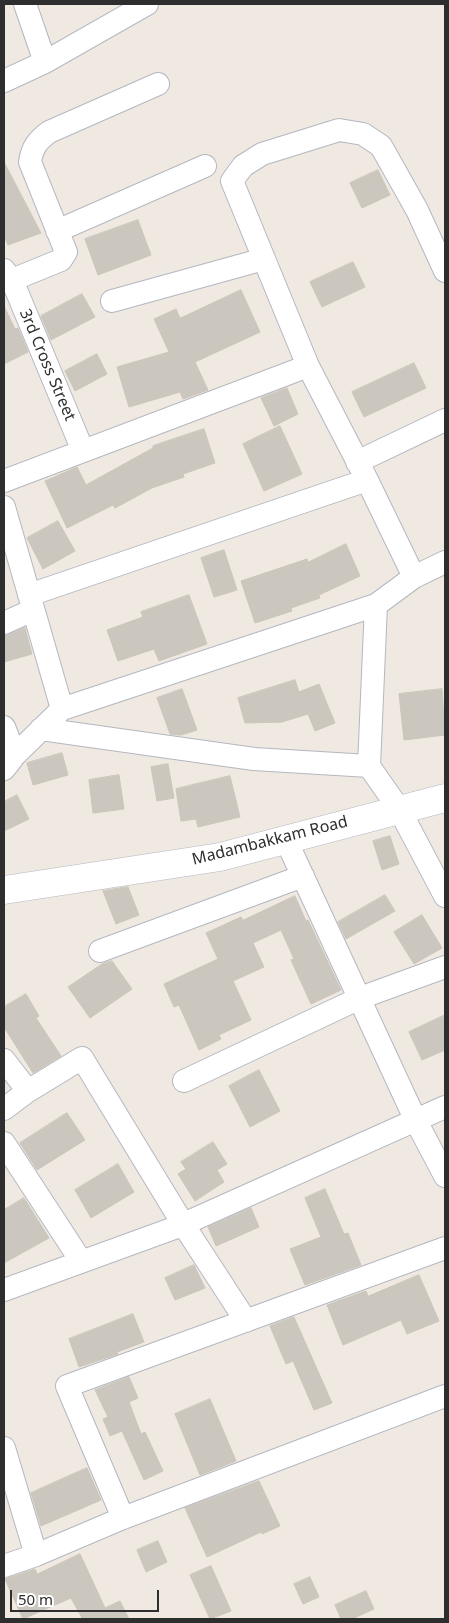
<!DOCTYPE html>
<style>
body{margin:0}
#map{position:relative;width:449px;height:1623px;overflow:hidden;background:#efe9e1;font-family:"Noto Sans",sans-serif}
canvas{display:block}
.frame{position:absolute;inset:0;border:5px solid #2e2e2e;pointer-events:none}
.scale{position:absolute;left:10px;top:1590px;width:149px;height:22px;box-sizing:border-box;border:2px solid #2e2e2e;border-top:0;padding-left:6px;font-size:15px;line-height:18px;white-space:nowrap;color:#2e2e2e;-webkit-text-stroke:4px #fff;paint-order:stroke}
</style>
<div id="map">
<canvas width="449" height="1623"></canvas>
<div class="frame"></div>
<div class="scale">50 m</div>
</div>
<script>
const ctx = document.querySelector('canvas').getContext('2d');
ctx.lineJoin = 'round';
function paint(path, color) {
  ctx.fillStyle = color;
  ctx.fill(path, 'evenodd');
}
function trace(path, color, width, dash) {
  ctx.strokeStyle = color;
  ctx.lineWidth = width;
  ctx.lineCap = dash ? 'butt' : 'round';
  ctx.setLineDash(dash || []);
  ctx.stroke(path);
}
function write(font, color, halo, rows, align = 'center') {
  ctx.font = font + ' "Noto Sans",sans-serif';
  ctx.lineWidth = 4.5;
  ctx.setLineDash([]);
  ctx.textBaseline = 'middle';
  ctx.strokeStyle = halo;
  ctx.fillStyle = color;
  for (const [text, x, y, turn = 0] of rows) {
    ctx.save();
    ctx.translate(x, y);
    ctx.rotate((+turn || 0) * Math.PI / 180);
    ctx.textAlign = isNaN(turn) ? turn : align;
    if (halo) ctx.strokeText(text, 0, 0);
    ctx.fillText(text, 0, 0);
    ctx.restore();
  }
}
const building = new Path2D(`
 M4,162L41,233L8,245L4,236Z
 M378,170L390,195L362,208L350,183Z
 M138,220L151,255L98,275L85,239Z
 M353,262L365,287L322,307L310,282Z
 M241,290L260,332L195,362L208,390L183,399L180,392L129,407L117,367L169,352L154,319L176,309L180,318Z
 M82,294L95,317L51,340L41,316Z
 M4,306L15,329L18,328L28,352L4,364Z
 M97,354L107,374L75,391L65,371Z
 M414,363L426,388L364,417L352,392Z
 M287,388L298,414L274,426L261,398Z
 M280,426L302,474L264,491L243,444Z
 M204,429L215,463L183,474L184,477L152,488L115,508L113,505L67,528L45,481L77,467L86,485L153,448V446Z
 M58,521L75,551L43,569L27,538Z
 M346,544L360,576L319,595L320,598L291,608L292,611L255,623L241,581L307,559L308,562Z
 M224,550L237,590L214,597L201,558Z
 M189,595L207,644L159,661L154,649L118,661L107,630L143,617L141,612Z
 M25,628L32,654L4,662V636Z
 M295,680L299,692L319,684L335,723L315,731L308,714L282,722L245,723L238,698Z
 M182,689L197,730L181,735L170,734L157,698Z
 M442,689L445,735L404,740L399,694Z
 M62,753L68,775L33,785L27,763Z
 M168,764L174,798L157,801L151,767Z
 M119,775L124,809L93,813L89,780Z
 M230,776L240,817L198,827L196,819L181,821L176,789Z
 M17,795L29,819L4,831V802Z
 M390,836L399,864L382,870L373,841Z
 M128,887L139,915L116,924L103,891Z
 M385,895L395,911L346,939L338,922Z
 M295,896L306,921L308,920L341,990L311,1004L291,960L294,959L281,930L253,943L264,967L233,981L251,1020L219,1035L221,1039L199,1050L179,1005L174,1007L164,984L218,959L206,933L241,917L243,920Z
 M422,915L442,948L414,964L394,932Z
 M112,961L132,989L90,1018L68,987L102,964Z
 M26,994L39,1016L36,1018L61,1056L33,1073L4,1027V1007Z
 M445,1015V1050L422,1060L409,1032Z
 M259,1070L280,1111L250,1127L229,1086Z
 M67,1113L85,1140L37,1170L20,1143Z
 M213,1142L227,1164L217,1170L224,1182L195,1201L178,1174L186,1169L181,1162Z
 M118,1164L134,1192L91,1218L75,1190Z
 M325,1189L344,1234L348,1233L361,1265L305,1285L290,1249L321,1237L305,1198Z
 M24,1198L49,1238L4,1263V1210Z
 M251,1208L259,1227L216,1246L208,1227Z
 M194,1265L205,1288L175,1300L165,1278Z
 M419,1275L439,1321L407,1334L401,1320L343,1345L327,1305L366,1291L368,1296Z
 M133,1314L144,1342L117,1352L118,1354L79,1367L69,1339Z
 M294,1317L332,1403L314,1410L293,1361L286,1364L270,1326Z
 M129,1377L138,1398L129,1402L141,1434L145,1432L163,1471L144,1480L122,1431L110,1436L103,1419L108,1417L95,1390Z
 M210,1399L236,1461L200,1475L175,1414Z
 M87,1468L101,1500L41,1526L31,1493Z
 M259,1481L280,1526L262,1534L261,1532L207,1557L185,1508Z
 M158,1541L167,1562L146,1572L137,1550Z
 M80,1554L105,1608L120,1601L129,1619H79L82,1618L71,1598L23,1619L5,1579L35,1569L37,1574Z
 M211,1566L231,1611L210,1619L190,1575Z
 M310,1577L319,1597L303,1604L294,1584Z
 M366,1591L374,1609L352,1619H341L335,1605Z`);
paint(building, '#cbc7bf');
trace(building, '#cbc5ba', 1);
const minor = new Path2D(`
 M25,4L45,62
 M4,81L45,62L147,4
 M57,231L205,166
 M4,270L12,280L83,451
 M12,280L61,260L66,252L30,162C32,148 37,141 49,132L158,84
 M112,301L264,259
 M357,462L445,420
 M4,481L308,366
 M4,507L62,709L15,755L4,769
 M445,562L414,577L376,605L369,766L399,809L445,896
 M414,577L367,480L308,366L232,181L243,166L262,154L339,130L363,134L381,146L417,210L445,271
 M29,595L367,480
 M4,623L33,610
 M62,709L376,605
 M4,727L15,755
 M41,729L254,759L369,766
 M286,840L416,1121L445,1176
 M100,951L303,876
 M4,1060L28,1091
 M184,1081L360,998L445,967
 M4,1109L28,1091L82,1058L183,1224L246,1321
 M4,1143L81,1261
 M4,1290L177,1227L445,1107
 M4,1448L36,1555
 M123,1518L67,1386L445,1248
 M4,1566L36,1555L123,1518L445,1396`);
const tertiary = new Path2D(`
 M4,890L220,857L445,798`);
trace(minor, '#b4b7c1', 24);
trace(tertiary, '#b4b7c1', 29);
trace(minor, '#fff', 22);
trace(tertiary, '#fff', 28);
write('16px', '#2e2e2e', '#fff', [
 ["3rd Cross Street",47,365,67],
 ["Madambakkam Road",270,841,-14]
]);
</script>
